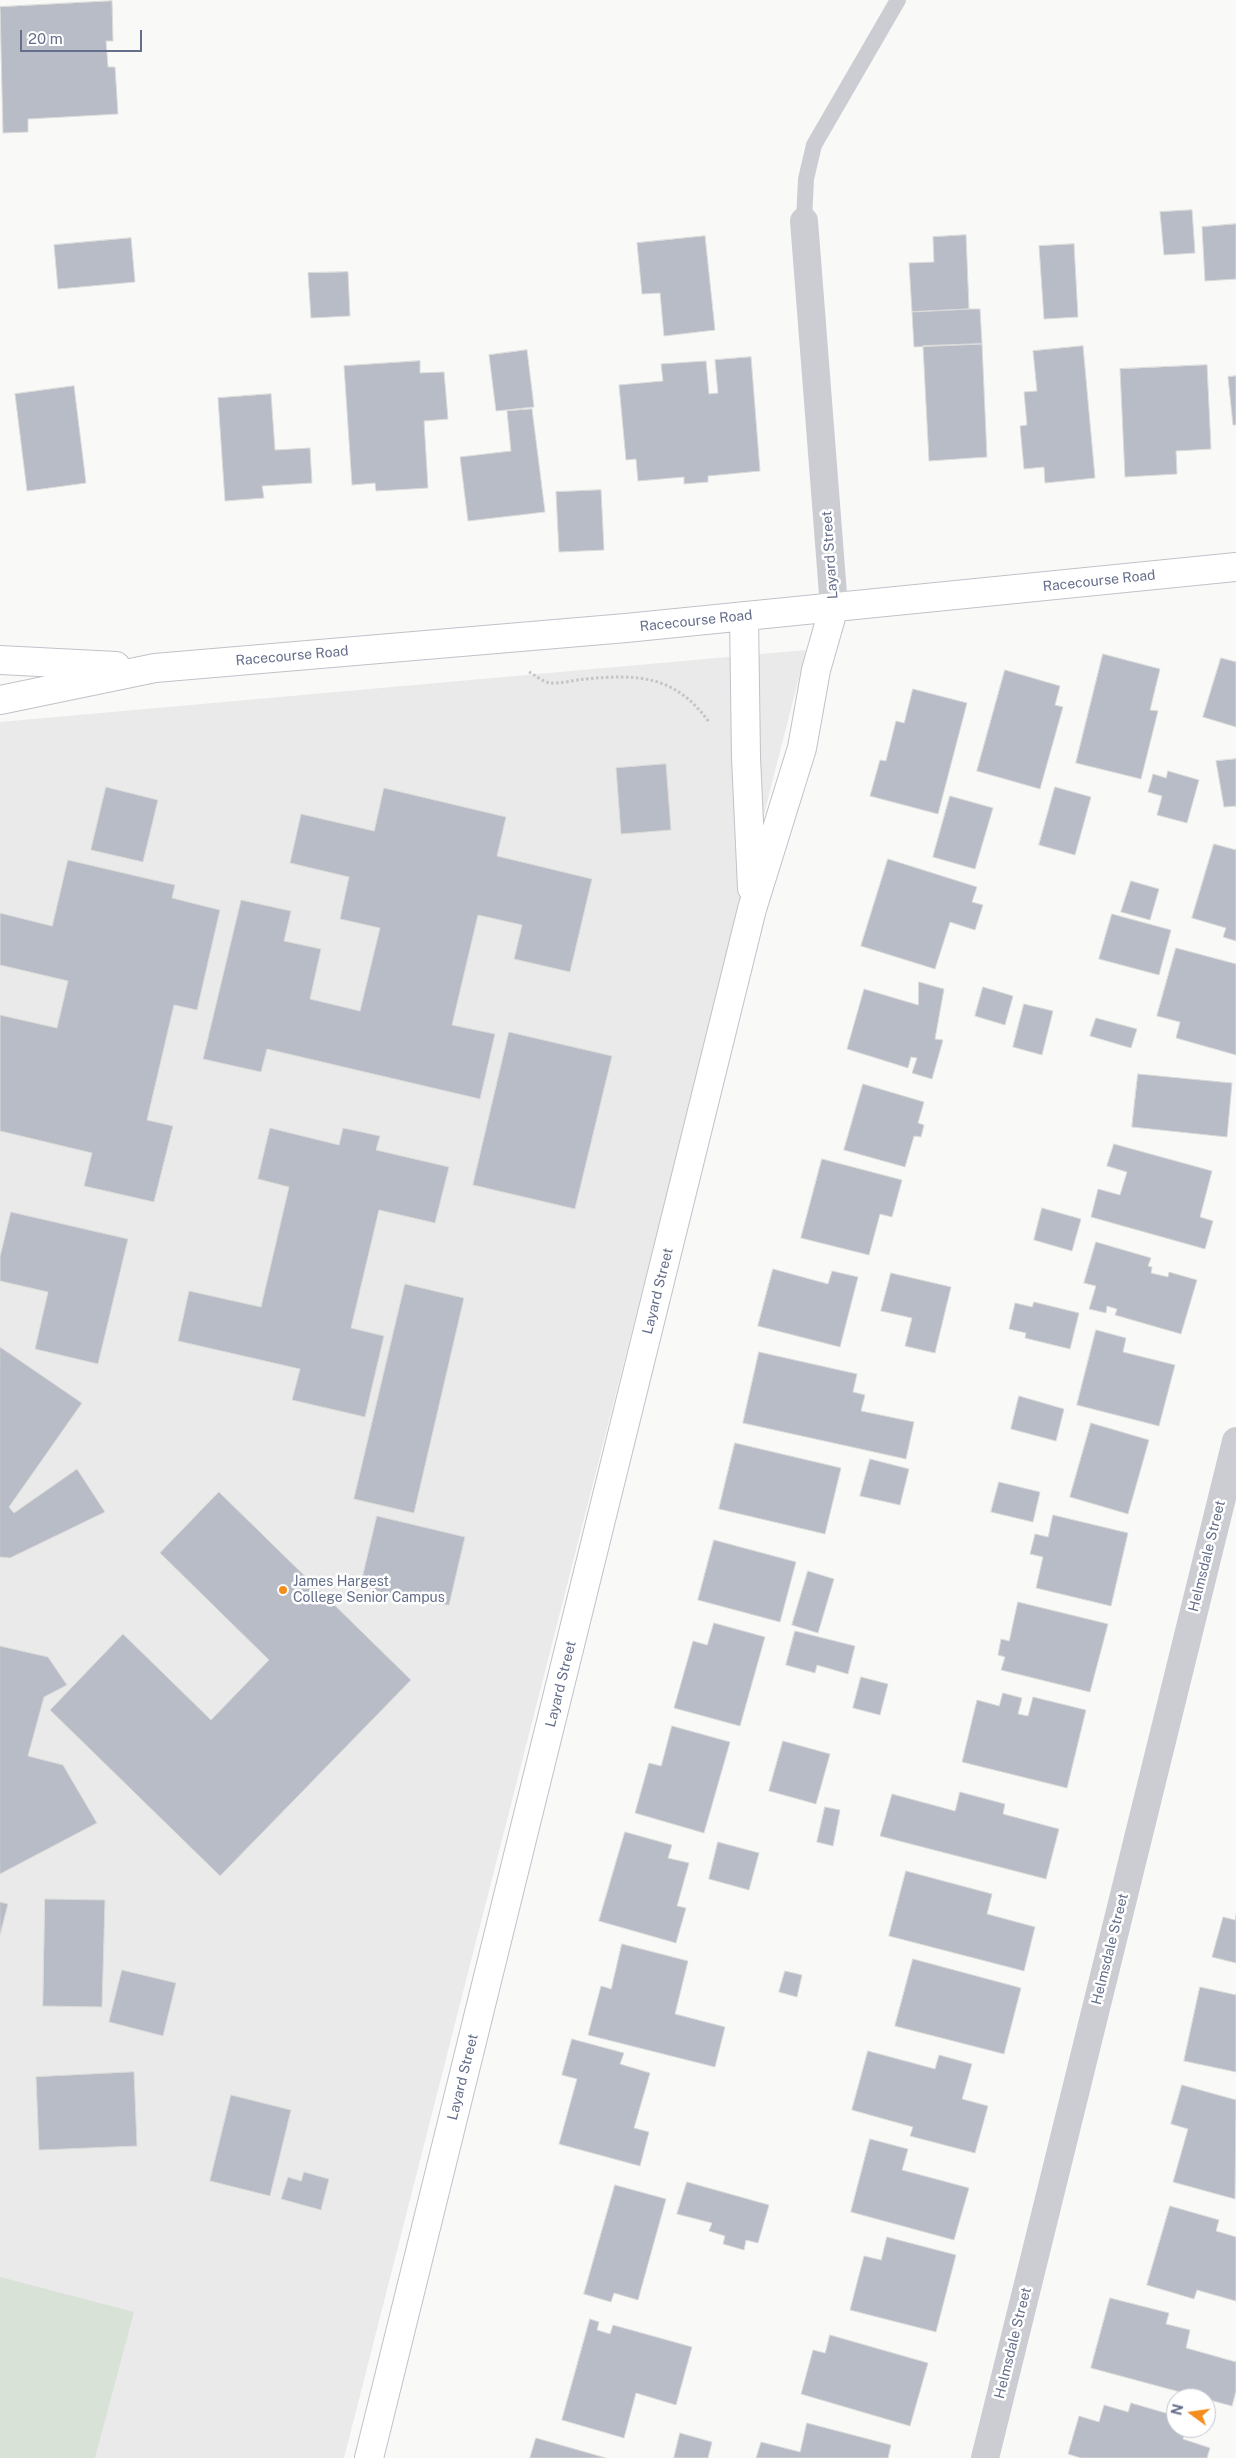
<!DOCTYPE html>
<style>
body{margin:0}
#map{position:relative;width:1236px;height:2458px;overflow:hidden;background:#f9f9f7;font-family:"Public Sans",sans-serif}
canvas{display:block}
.north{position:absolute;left:1166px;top:2388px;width:50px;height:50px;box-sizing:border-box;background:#fff;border:1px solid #c1c5d1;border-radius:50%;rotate:284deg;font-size:14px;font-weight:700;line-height:20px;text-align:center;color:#656f8b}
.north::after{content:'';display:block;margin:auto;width:18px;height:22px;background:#f48d1c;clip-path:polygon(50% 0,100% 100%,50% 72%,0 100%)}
.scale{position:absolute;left:20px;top:30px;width:122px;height:22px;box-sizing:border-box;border:2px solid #656f8b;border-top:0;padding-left:6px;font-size:15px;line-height:18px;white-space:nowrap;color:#656f8b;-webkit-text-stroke:4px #fff;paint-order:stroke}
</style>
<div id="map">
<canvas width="1236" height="2458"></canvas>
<div class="north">N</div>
<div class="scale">20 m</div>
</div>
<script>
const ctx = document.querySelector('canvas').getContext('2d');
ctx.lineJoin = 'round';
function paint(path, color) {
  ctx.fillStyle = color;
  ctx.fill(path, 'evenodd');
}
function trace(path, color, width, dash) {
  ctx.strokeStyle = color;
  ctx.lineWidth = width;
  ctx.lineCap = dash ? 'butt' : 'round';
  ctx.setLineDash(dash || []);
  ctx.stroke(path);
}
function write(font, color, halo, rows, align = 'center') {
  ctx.font = font + ' "Public Sans",sans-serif';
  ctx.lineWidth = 5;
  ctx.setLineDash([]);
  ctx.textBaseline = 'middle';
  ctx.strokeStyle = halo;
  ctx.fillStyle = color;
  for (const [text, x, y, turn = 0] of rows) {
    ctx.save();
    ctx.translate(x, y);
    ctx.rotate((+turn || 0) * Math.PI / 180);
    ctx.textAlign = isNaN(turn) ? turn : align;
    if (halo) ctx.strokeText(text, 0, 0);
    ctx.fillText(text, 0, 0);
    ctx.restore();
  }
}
paint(new Path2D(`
 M806,650L344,2458H0V722Z`), '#eaeaea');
paint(new Path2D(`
 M0,2277L134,2312L95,2458H0Z`), '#d8e2d7');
const building = new Path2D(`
 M112,1L113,41H106L108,67H115L118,114L28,119V132L3,133L0,7Z
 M1192,210L1195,253L1164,255L1160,212Z
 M1236,224V279L1205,281L1202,227Z
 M966,235L969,309L912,312L909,263L934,262L933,237Z
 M705,236L715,330L664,336L660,293L642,294L637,243Z
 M131,238L135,282L58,289L54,245Z
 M1074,244L1078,317L1044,319L1039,246Z
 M348,272L350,316L311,318L308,273Z
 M969,309H980L982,344L914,347L912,312Z
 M982,344L987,457L929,461L923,346Z
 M1083,346L1095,478L1045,483L1044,467L1024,469L1020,426L1027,425L1024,392L1037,391L1033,351Z
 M527,350L534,407L496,411L489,355Z
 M751,357L760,471L708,476V482L684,484V477L638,481L636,459L626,460L619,385L663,381L661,364L706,361L709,394L718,393L715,360Z
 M420,361V373L444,372L448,419L424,421L428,488L376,491L375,483L352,485L344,366Z
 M1207,365L1211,449L1176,451L1177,474L1125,477L1120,369Z
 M1236,376V425H1233L1228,377Z
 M74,386L86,483L27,491L15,394Z
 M271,394L275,450L310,448L312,483L262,486L264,498L225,501L218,398Z
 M532,409L545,512L468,521L460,457L511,451L507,411Z
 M601,490L604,550L559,552L556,492Z
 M1103,654L1160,669L1150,710L1158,711L1141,779L1076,763Z
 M1221,658L1236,662V727L1203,717Z
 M1005,670L1060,686L1055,705L1063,707L1040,789L977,771Z
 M913,689L967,703L938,814L870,796L880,760L886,761L896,721L904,723Z
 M1236,759V806L1224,807L1216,761Z
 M666,764L671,830L621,834L616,768Z
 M1168,771L1199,780L1187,823L1157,815L1162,796L1148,792L1153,774L1166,778Z
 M106,787L158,800L143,862L91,850Z
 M1055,787L1091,797L1075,855L1039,845Z
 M384,788L506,817L497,856L592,879L570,972L514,959L522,925L478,915L452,1025L495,1034L480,1099L267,1049L261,1072L203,1059L241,900L291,911L284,941L321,949L310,999L360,1011L380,928L340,919L349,877L290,863L301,814L374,831Z
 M950,796L993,808L975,869L933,857Z
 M1214,844L1236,850V941L1223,937L1226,928L1192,918Z
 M888,859L977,887L972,902L983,905L975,930L950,922L935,969L861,946Z
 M68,860L175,885L172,898L220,910L197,1010L174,1005L147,1120L173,1126L154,1202L84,1186L92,1153L0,1131V1015L57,1028L68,981L0,965V913L52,926Z
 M1131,881L1159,889L1150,920L1121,912Z
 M1112,914L1171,930L1159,975L1099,959Z
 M1176,948L1236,964V1055L1176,1038L1180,1022L1157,1016Z
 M919,982L944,989L935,1039L943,1040L932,1079L912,1073L917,1058L911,1057L908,1068L847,1049L864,989L918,1005Z
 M983,987L1013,996L1005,1025L975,1016Z
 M1024,1004L1053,1011L1042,1055L1013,1047Z
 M1096,1018L1137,1029L1131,1048L1090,1036Z
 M509,1032L612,1056L575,1209L473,1185Z
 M1138,1074L1232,1083L1227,1137L1132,1127Z
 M863,1084L924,1102L918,1123L924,1125L921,1137L914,1136L905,1167L844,1150Z
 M270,1128L339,1145L343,1128L380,1136L376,1150L449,1167L435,1223L379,1210L351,1328L384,1336L365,1417L292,1400L300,1369L178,1341L189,1291L261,1307L289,1187L258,1179Z
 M1114,1144L1212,1171L1200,1217L1213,1221L1205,1249L1091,1217L1098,1189L1120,1195L1127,1172L1107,1166Z
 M822,1159L902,1180L892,1217L880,1214L869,1255L801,1238Z
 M1042,1208L1081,1219L1072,1251L1034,1240Z
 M11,1212L128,1239L98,1364L35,1349L48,1292L0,1281V1257Z
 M1096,1242L1151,1258L1148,1266L1152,1267L1151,1273L1168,1277L1169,1272L1197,1280L1181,1334L1115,1315L1117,1309L1107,1306L1106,1313L1089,1309L1096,1286L1084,1283Z
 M773,1269L828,1284L832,1271L858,1277L840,1347L758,1326Z
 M891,1273L951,1287L935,1353L905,1346L912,1318L881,1311Z
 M405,1284L464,1298L414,1513L354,1499Z
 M1034,1302L1079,1313L1070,1349L1025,1338L1026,1333L1009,1329L1015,1303L1032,1307Z
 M1096,1330L1126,1338L1123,1352L1175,1365L1159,1426L1077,1405Z
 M0,1347L82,1403L9,1507L14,1513L77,1469L105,1512L10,1558L0,1557Z
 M759,1352L857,1374L853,1392L865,1395L861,1411L914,1422L906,1459L743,1423Z
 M1019,1396L1064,1409L1056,1441L1011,1429Z
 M1091,1423L1149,1440L1128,1514L1070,1497Z
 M735,1443L841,1468L825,1534L719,1509Z
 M870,1459L909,1469L900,1505L860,1496Z
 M999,1482L1040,1492L1033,1522L991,1512Z
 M219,1492L411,1680L220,1876L50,1710L123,1634L211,1720L269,1660L160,1553Z
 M1053,1515L1128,1533L1111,1606L1036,1588L1043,1557L1030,1554L1035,1534L1048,1537Z
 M377,1516L465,1537L449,1605L402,1602L361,1584Z
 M714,1540L796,1562L780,1622L698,1600Z
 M808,1571L834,1579L818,1633L792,1625Z
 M1018,1602L1108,1624L1090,1692L1001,1670L1005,1657L998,1655L1001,1639L1009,1641Z
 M714,1623L765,1637L740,1726L674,1708L693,1641L707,1645Z
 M795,1631L855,1646L848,1674L817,1665L815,1673L786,1665Z
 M0,1646L48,1657L67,1685L44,1697L28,1756L63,1765L97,1823L0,1874Z
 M861,1677L888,1684L880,1715L853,1708Z
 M1003,1693L1022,1698L1018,1714L1028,1716L1033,1697L1086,1710L1067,1788L962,1762L977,1700L999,1706Z
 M672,1726L730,1742L704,1833L635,1813L649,1763L661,1766Z
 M783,1741L830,1754L816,1804L769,1791Z
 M960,1792L1005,1804L1003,1814L1059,1829L1046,1879L880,1836L892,1794L955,1811Z
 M825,1807L840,1810L833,1846L817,1842Z
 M625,1832L672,1845L668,1858L689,1863L677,1906L686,1908L676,1943L599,1921Z
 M718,1842L759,1853L749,1890L709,1879Z
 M906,1871L992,1894L987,1914L1035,1927L1024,1971L889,1936Z
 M45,1899L105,1900L102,2007L43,2006Z
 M0,1902L8,1904L0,1935Z
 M1236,1915V1963L1212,1957L1223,1917L1235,1920Z
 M622,1944L688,1961L675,2014L725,2027L715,2067L588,2035L601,1986L611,1989Z
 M913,1959L1021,1988L1004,2054L895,2026Z
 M122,1970L176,1983L163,2036L109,2022Z
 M785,1971L802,1975L797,1997L779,1992Z
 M1200,1987L1236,1995V2072L1184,2061Z
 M572,2039L624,2053L620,2064L650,2073L634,2128L649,2132L640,2166L559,2144L577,2079L562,2075Z
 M868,2051L935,2069L939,2055L972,2064L962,2099L988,2106L975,2153L910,2136L913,2127L852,2110Z
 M134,2072L137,2146L39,2150L36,2077Z
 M1182,2085L1236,2100L1235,2199L1173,2182L1188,2129L1171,2124Z
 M231,2095L291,2110L270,2196L210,2181Z
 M870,2139L908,2149L902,2170L969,2188L954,2240L851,2212Z
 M304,2172L329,2179L321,2210L281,2199L288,2177L301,2181Z
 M687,2182L769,2205L758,2243L746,2240L744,2250L723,2244L725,2236L709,2231L712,2223L677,2214Z
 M615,2185L666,2199L638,2300L614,2293L611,2302L584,2294Z
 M1170,2206L1219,2220L1216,2231L1236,2237V2301L1197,2290L1194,2299L1147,2285Z
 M887,2237L956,2255L936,2332L850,2310L864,2256L881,2260Z
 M1110,2298L1169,2313L1166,2324L1190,2330L1186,2348L1236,2362V2391L1232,2406L1091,2368Z
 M590,2319L599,2322L597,2330L610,2334L613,2325L692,2347L676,2405L636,2393L624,2438L562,2420Z
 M830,2335L928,2363L910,2426L801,2394L813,2350L825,2353Z
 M1131,2403L1176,2416V2428H1185L1183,2439L1210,2448L1207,2458H1081L1068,2454L1079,2416L1099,2422L1104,2405L1128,2412Z
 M807,2423L891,2445L888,2458H756L761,2442L800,2452Z
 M680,2433L712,2442L708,2458H674Z
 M536,2438L606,2458H530Z`);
paint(building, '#b8bcc6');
trace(building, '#dbdbd9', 1);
const secondary = new Path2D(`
 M744,616L746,757L752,888
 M0,660L116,666
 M0,700L155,668L626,628L1236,567
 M369,2458L752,909L802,748L816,670L834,607`);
trace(secondary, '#bfc2c9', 30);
trace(new Path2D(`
 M529,672C535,675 543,682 550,683C560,684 574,680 585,679C638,674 675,675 709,722`), '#c4c5c8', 3, [2.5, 2.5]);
trace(new Path2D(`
 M804,221L806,179L814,145L898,0`), '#cccdd2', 16);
trace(new Path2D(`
 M804,221L834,607
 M985,2458L1236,1441`), '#cccdd2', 28);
trace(secondary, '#fff', 28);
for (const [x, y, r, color] of [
 [283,1590,5,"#f48d1c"]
]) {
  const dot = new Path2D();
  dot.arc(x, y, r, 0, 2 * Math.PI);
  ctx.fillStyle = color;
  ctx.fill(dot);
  trace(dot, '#fff', 2);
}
write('14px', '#656f8b', '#fff', [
 ["Layard Street",830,555,-94],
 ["Racecourse Road",1099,581,-6],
 ["Racecourse Road",696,621,-6],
 ["Racecourse Road",292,656,-5],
 ["Layard Street",658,1291,-76],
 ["Helmsdale Street",1207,1556,-76],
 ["Layard Street",561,1684,-76],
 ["Helmsdale Street",1110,1949,-76],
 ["Layard Street",463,2077,-76],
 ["Helmsdale Street",1013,2343,-76]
]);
write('14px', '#656f8b', '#fff', [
 ["James Hargest",293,1582],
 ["College Senior Campus",293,1598]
], 'left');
</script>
